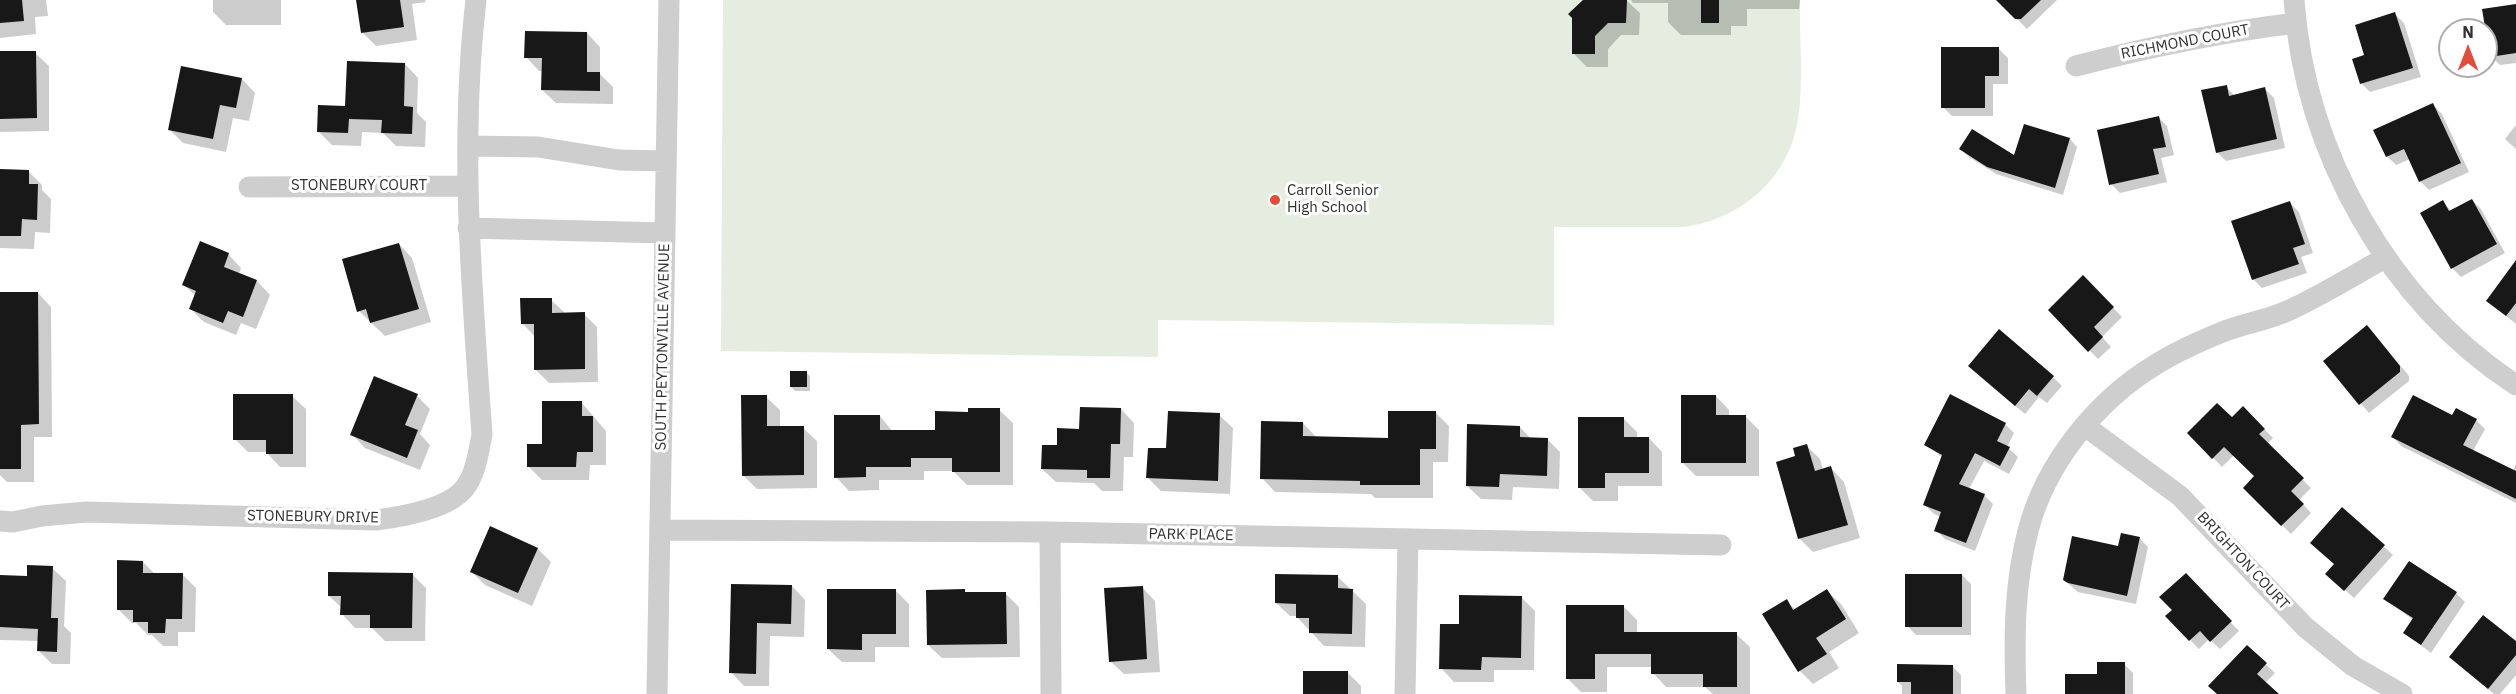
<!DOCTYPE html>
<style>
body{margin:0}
#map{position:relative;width:2516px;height:694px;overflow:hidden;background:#fff;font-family:"IBM Plex Sans",sans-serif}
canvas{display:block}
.north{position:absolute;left:2438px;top:18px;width:60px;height:60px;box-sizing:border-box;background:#fff;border:2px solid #adadad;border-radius:50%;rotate:0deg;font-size:16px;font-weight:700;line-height:24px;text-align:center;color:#313131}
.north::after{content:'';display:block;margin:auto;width:21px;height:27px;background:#e24c39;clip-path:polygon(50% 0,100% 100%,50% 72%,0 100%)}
</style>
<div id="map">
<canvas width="2516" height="694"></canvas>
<div class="north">N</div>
</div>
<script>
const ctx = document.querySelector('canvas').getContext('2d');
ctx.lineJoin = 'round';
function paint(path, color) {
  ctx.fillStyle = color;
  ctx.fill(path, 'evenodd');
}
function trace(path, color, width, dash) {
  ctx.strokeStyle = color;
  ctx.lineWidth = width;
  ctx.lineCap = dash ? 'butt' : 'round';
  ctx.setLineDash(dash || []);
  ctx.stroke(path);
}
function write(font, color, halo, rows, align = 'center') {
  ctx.font = font + ' "IBM Plex Sans",sans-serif';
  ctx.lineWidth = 6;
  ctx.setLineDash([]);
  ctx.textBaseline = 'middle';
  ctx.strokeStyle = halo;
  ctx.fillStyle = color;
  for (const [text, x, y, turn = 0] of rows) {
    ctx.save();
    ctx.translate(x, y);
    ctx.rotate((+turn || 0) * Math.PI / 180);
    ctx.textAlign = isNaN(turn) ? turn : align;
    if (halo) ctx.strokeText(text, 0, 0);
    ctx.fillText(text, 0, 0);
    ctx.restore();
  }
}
paint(new Path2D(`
 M723,0H1800C1799,39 1804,80 1798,119C1789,178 1742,219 1684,227H1554V325L1158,320V357L721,351Z`), '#e4eddf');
paint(new Path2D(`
 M0,0H46L48,16L35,17L36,34L0,38Z
 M213,0H281V25H226L213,12Z
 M358,0H425L426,2L412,4L417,40L376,46L362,32Z
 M1585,0H1626L1640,13L1639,35H1621L1608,49V67H1587L1573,53Z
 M1631,0H1800L1799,9H1747V26H1731V35H1681L1668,22V3H1633Z
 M1998,0H2057L2027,29Z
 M2516,5V63L2500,65L2491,56Z
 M2395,14L2404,23L2421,77L2370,92L2361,83L2366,56Z
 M587,33L600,47V74L613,87V104L556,103L542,90L543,71H539L526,57Z
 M1999,49L2008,58V84H1993V116H1952L1943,107Z
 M0,53H35L49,66V131L0,132Z
 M405,64L418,78L417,113L426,122L425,147L396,146L383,133L362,132L361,146L332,145L319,132Z
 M242,79L255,93L249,121L233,118L226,152L183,143L170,130Z
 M2226,87L2235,96L2265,89L2274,98L2285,148L2226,161L2217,152Z
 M2433,105L2442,114L2469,172L2429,190L2420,181L2410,159L2396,165L2387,156L2375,131Z
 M2158,117L2167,126L2174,155L2161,158L2167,182L2120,193L2111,184Z
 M2516,125V149L2505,139Z
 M2025,126L2070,139L2077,147L2063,195L1996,174L1969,157L1961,149L2015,158Z
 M0,171H28L42,185V190L51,199L50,233L35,232L34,249L0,248Z
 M2472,200L2481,209L2505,253L2461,277L2452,268L2442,202L2452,211Z
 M2290,203L2299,212L2313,253L2301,257L2307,273L2262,288L2253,279Z
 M399,244L412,258L431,322L385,336L359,311Z
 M228,254L241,268L239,274L257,281L270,295L256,329L241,323L236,335L204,322L191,309L196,296L184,285Z
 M2516,262V324L2488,301Z
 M2083,277L2122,317L2102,337L2111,347L2098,359L2050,310Z
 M0,293H38L51,307L52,437H34V482H7L0,475Z
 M551,300L565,313L584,314L597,327L598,382L549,383L535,369V337L522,323Z
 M2376,336L2409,376V381L2369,413L2325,361Z
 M806,372L810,376V391H795L791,387Z
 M1979,375L2053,377L2062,386L2047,403L2039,397L2025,414Z
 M292,396L306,409V467H280L266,452H248L235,439Z
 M417,396L430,409L420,434L430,445L420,470L365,448L352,434Z
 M1716,396L1729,410V416H1745L1759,430V476H1696L1682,462Z
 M766,397L780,410V428H803L817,441V488L757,489L743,475Z
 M582,403L606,431V465H590L589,480H542L528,466Z
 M2243,408L2273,438L2267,444L2311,488L2299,500L2311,513L2291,534L2245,488L2256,476L2234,455L2222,467L2189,433L2232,419Z
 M1121,409L1134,423L1133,457H1124L1123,491H1102L1094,483L1056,482L1042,469L1058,447L1080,430Z
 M999,410L1013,423V485H967L953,471H924V480H879V490L849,491L836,477L880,416L893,432H937L970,413Z
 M1435,412L1449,426L1448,462H1433V498H1375L1371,494L1275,492L1262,478L1303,423L1317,438L1389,439Z
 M1219,415L1233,428L1230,494L1161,491L1148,478L1168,450Z
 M2453,417L2476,420L2485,429L2473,451L2513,471L2516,464V503L2401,446L2393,437Z
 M1623,418L1637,432V438H1649L1662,452V486H1618V501H1593L1580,488Z
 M2005,424L2014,433L2007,447L2018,457L2009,474L1984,461L1969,489L1984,495L1993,504L1975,551L1945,539L1936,530L1941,517L1934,514L1925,505L1943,458L1926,445Z
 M1520,427L1531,439H1547L1560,452L1559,489L1513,487L1512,500L1481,499L1467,486Z
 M1807,446L1820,459L1823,470L1831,468L1844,482L1860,538L1813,552L1799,538L1797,457Z
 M2342,509L2393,555L2354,598L2336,582Z
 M2139,538L2148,547L2136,604L2078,592L2064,580Z
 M538,549L551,562L532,606L485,585L471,571Z
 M143,562L155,574H182L196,588L195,632H178V646H163L152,635H148L136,623H132L118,609Z
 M52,568L66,581L64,626L71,633L70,664H52L38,650L39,641L0,640V576L28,578Z
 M412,574L426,588L425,641H385L372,628H355L342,614V608L329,596Z
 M1962,575L1971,584V635H1916L1907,626Z
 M2185,575L2239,631L2220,649L2209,639L2199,649L2167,616L2174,610Z
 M1338,577L1366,604L1365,647L1324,646L1296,616H1290L1276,603Z
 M732,585L792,586L805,600L804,637L770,636L769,686H744L731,672Z
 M1142,587L1155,601L1160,672L1124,674L1110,661Z
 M896,591L909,604V647H875V662H842L828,649Z
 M1827,591L1841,604L1859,633L1829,652L1839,668L1813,684L1800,671L1786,601L1796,610Z
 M1005,593L1019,607L1020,657L942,658L928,645Z
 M2456,593L2465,602L2431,653L2405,633L2413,620L2385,599Z
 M1521,597L1535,611L1534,670H1494V682H1454L1441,668L1460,626Z
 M1623,606L1637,620V633L1736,634L1750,647V694H1713L1705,687H1666L1653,673V667H1607V692H1581L1568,679Z
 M2516,643V675L2500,694H2494L2451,657Z
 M2247,647L2275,673L2265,683L2277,694H2218Z
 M2124,664L2133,673V694H2067L2098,675Z
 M1952,666L1961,675V694H1902V686L1898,682Z
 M1347,672L1361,686V694H1304Z`), '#0003');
paint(new Path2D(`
 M0,0H22L24,21L0,23Z
 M356,0H400L404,27L361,33Z
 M1583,0H1627L1626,23H1608L1595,36V54H1572V18L1568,14Z
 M1701,0H1719V23H1701Z
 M1996,0H2041L2021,19H2015Z
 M2516,4V53L2490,57L2482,9Z
 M2395,12L2413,68L2360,84L2352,59L2364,55L2355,25Z
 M525,31L587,32V72H600V91L541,90L542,58H524Z
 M1941,47H1999V76H1985V108H1941Z
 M0,51H36L37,118L0,119Z
 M347,61L405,63L404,106L413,107L412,134L381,133L382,120L349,119L348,133L317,132L318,105L345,106Z
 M181,66L242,78L236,108L220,105L213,139L168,130Z
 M2227,85L2229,96L2265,87L2277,139L2216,153L2201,90Z
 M2433,103L2461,163L2419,182L2404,149L2386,157L2373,130Z
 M2159,116L2166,147L2153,149L2159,174L2109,185L2097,130Z
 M2024,124L2070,138L2055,188L1987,167L1959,149L1972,129L2014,155Z
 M0,169L29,170V184H38L37,220L22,219L21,236H0Z
 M2472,199L2497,244L2451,269L2420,213L2443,200L2449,211Z
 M2290,201L2305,244L2293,248L2299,264L2252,280L2231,221Z
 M200,241L229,253L224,267L257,280L243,317L228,311L223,323L189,309L196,291L182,285Z
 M399,243L419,309L370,323L366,309L357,312L342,259Z
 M2516,260V303L2506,316L2486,301Z
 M2083,275L2114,307L2094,327L2103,337L2088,352L2048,310Z
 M0,292H38L39,424L21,425V469H0Z
 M520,298H552V313L585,312V369L534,370V324H521Z
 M2367,325L2400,366V372L2359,405L2323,361Z
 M1999,329L2054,376L2037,396L2029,389L2015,406L1968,366Z
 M790,371H807V387H790Z
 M374,376L418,394L405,425L418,430L407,458L350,435Z
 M233,394H293V454H266V440H233Z
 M1950,394L2006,423L1997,441L2010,447L2000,466L1975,453L1959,484L1985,494L1966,543L1934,531L1941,512L1923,505L1942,455L1924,445Z
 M741,395H767V426H804V475L742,476Z
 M1681,395H1716V415H1746V463H1681Z
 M2413,395L2452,415L2456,408L2477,419L2463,445L2516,471V499L2391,437Z
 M542,401H582V416H593V452H577L576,467H527V444H542Z
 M2217,403L2232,417L2243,406L2265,429L2259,434L2304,478L2291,491L2304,504L2281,526L2243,488L2254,476L2224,447L2212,459L2187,433Z
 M1080,407L1121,408L1120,444H1111L1110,478H1087V470L1041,469L1042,445H1057V428L1079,429Z
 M968,408H1000V472H952V458H911V467H866V477L834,478V415H880V430H935V411L968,412Z
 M1168,411L1220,413L1218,481L1146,478L1148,448H1166Z
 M1388,411H1436V449H1420V485H1360V481L1260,479L1261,421L1303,422V436L1388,438Z
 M1578,417H1624V437H1649V473H1605V488H1578Z
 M1467,424L1520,426V437L1548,438L1547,476L1500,474L1499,487L1466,486Z
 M1807,444L1815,471L1831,466L1848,525L1798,539L1776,462L1795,456L1793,448Z
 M2342,507L2385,545L2344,591L2325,574L2334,564L2310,543Z
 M490,526L538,548L518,593L470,572Z
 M2121,533L2140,537L2127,596L2068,583L2063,580L2072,536L2118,546Z
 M117,560L143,561V573H183L182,619H166L165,633H148V622H133V610H117Z
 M2409,561L2457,592L2421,645L2403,633L2413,618L2383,599Z
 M27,565L53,566L51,618H58L57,652L37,651L38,629L0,627V575L27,576Z
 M328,572L413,573L412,628H370V615H340L341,596H328Z
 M2186,573L2232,621L2210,642L2200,631L2189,641L2165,616L2172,610L2159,597Z
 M1275,574L1338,575V588L1353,589L1352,634L1309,633V618H1296V604L1275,603Z
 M1905,574H1962V627H1905Z
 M731,584L792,585L791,624L757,623L756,674L729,673Z
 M1143,586L1147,659L1109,662L1104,588Z
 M827,589H896V634H862V650L827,649Z
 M965,589V592H1006L1007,644L927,645L926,590Z
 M1827,589L1846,619L1816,638L1827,654L1798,672L1762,614L1787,599L1793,610Z
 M1459,595L1522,596L1521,658L1482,657L1481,670L1439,669L1440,624H1459Z
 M1566,605H1624V632H1737V687H1703V674H1651V654H1595V679H1566Z
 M2483,615L2516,641V655L2488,689L2449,657Z
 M2247,645L2267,663L2257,674L2279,694H2217L2208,686Z
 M2097,662H2125V694H2065V674H2097Z
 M1897,664L1953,665V694H1911V682H1897Z
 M1303,671H1348V694H1303Z`), '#181818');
trace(new Path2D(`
 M2294,0C2305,152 2388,301 2516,385
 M2076,66C2149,47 2221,32 2296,23
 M468,146L538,147L619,160L666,161
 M249,187L468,186
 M468,228L665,233
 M2085,426L2180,496L2305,627L2353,666L2402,694
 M0,521L13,522L42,516L86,512L376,520C401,517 447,509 464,489C476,474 478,453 482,435C472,290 459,145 476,0
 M660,530L1050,532L1721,545
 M1050,532L1051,694
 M657,694L669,0
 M1405,694L1408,539
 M2016,694C2014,640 2014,584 2028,531C2045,464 2096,401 2155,365C2174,353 2198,342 2220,333C2241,324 2264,321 2285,312C2319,297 2352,276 2385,258`), '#cecece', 21);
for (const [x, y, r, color] of [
 [1275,200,6,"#e24c39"]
]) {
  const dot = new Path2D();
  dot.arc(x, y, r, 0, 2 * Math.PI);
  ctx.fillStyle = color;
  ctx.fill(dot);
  trace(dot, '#fff', 2);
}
write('15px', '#313131', '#fff', [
 ["RICHMOND COURT",2185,42,-11],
 ["STONEBURY COURT",359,186],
 ["SOUTH PEYTONVILLE AVENUE",663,347,-89],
 ["STONEBURY DRIVE",313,517,1],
 ["PARK PLACE",1191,535,1],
 ["BRIGHTON COURT",2243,561,47]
]);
write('15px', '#313131', '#fff', [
 ["Carroll Senior",1287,191],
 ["High School",1287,208]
], 'left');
</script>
